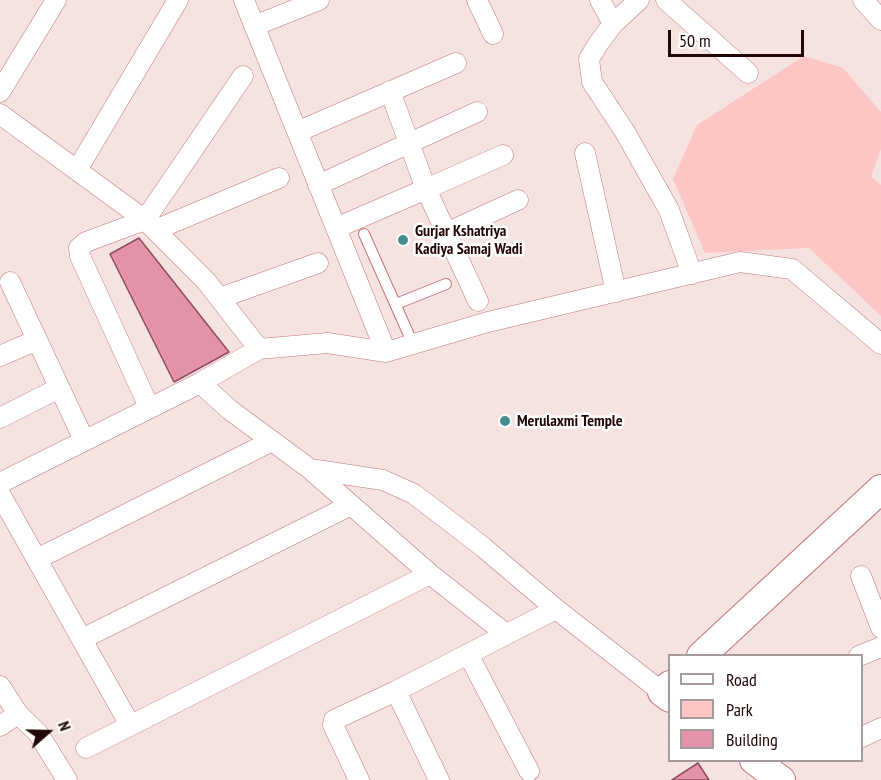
<!DOCTYPE html>
<style>
body{margin:0}
#map{position:relative;width:881px;height:780px;overflow:hidden;background:#f5e3e2;font-family:"PT Sans Narrow",sans-serif}
canvas{display:block}
.legend{position:absolute;left:668px;top:654px;width:195px;height:108px;box-sizing:border-box;background:#fff;border:2px solid #a69b9c;margin:0;padding:8px 10px;list-style:none;font-size:18px;color:#210507}
.legend li{display:flex;align-items:center;gap:12px;height:30px}
.legend b{width:30px;border:2px solid #a69b9c}
.north{position:absolute;left:18px;top:702px;width:60px;height:60px;-webkit-text-stroke:4px #fff;paint-order:stroke;rotate:70deg;font-size:16px;font-weight:700;line-height:24px;text-align:center;color:#210507}
.north::after{content:'';display:block;margin:auto;width:21px;height:27px;background:#210507;clip-path:polygon(50% 0,100% 100%,50% 72%,0 100%)}
.scale{position:absolute;left:668px;top:30px;width:136px;height:27px;box-sizing:border-box;border:3px solid #210507;border-top:0;padding-left:8px;font-size:18px;line-height:21px;white-space:nowrap;color:#210507;-webkit-text-stroke:4px #fff;paint-order:stroke}
</style>
<div id="map">
<canvas width="881" height="780"></canvas>
<ul class="legend">
<li><b style="height:8px;background:#fff"></b>Road</li>
<li><b style="height:16px;background:#fdc6c4"></b>Park</li>
<li><b style="height:16px;background:#e293aa"></b>Building</li>
</ul>
<div class="north">N</div>
<div class="scale">50 m</div>
</div>
<script>
const ctx = document.querySelector('canvas').getContext('2d');
ctx.lineJoin = 'round';
function paint(path, color) {
  ctx.fillStyle = color;
  ctx.fill(path, 'evenodd');
}
function trace(path, color, width, dash) {
  ctx.strokeStyle = color;
  ctx.lineWidth = width;
  ctx.lineCap = dash ? 'butt' : 'round';
  ctx.setLineDash(dash || []);
  ctx.stroke(path);
}
function write(font, color, halo, rows, align = 'center') {
  ctx.font = font + ' "PT Sans Narrow",sans-serif';
  ctx.lineWidth = 5;
  ctx.setLineDash([]);
  ctx.textBaseline = 'middle';
  ctx.strokeStyle = halo;
  ctx.fillStyle = color;
  for (const [text, x, y, turn = 0] of rows) {
    ctx.save();
    ctx.translate(x, y);
    ctx.rotate((+turn || 0) * Math.PI / 180);
    ctx.textAlign = isNaN(turn) ? turn : align;
    if (halo) ctx.strokeText(text, 0, 0);
    ctx.fillText(text, 0, 0);
    ctx.restore();
  }
}
paint(new Path2D(`
 M804,56L843,68L881,112V149L871,176L881,185V316L809,248L705,253L673,179L697,125Z`), '#fdc6c4');
const building = new Path2D(`
 M139,238L229,352L174,382L110,254Z
 M698,763L709,780H672Z`);
paint(building, '#e293aa');
trace(building, '#924b62', 1.5);
const lane = new Path2D(`
 M364,234L413,344
 M396,304L446,284`);
const street = new Path2D(`
 M244,0L386,352
 M477,0L493,34
 M600,0L613,24
 M639,0L613,24L598,44L589,59L592,82L625,132L669,210L692,274
 M666,0L748,73
 M863,0L881,20
 M254,26L319,0
 M390,91L426,189L503,155
 M0,92L56,0
 M0,114L145,220L206,281L259,349
 M297,132L456,63
 M585,153L616,292
 M77,170L178,0
 M318,185L477,112
 M336,228L426,189L478,301
 M155,230L279,178
 M446,233L518,200
 M10,282L84,440
 M220,298L318,263
 M0,356L37,340
 M200,383L230,410L310,469L383,480L414,494L483,547L556,609L662,692
 M149,407L80,256L79,248L86,242L145,220L243,76
 M0,418L59,388
 M310,469L430,574L506,634
 M0,483L200,383L259,349L327,343L386,352L488,322L740,262L792,269L881,344
 M0,494L130,725
 M37,559L272,441
 M861,576L881,628
 M82,639L351,505
 M468,654L529,771
 M859,656L881,647
 M0,686L18,714L38,733L67,780
 M396,691L439,780
 M0,726L18,714
 M862,737L881,728
 M86,748L430,574
 M359,780L333,725L334,720L396,691L556,609`);
const secondary = new Path2D(`
 M701,656L881,489
 M670,685L662,692L670,698
 M754,760L781,780`);
trace(lane, '#c27473', 12);
trace(street, '#c27473', 21);
trace(secondary, '#c27473', 30);
trace(lane, '#fff', 10);
trace(street, '#fff', 20);
trace(secondary, '#fff', 28);
for (const [x, y, r, color] of [
 [403,240,6,"#448c90"],
 [505,421,6,"#448c90"]
]) {
  const dot = new Path2D();
  dot.arc(x, y, r, 0, 2 * Math.PI);
  ctx.fillStyle = color;
  ctx.fill(dot);
  trace(dot, '#fff', 2);
}
write('bold 16px', '#210507', '#fff', [
 ["Gurjar Kshatriya",415,231],
 ["Kadiya Samaj Wadi",415,249],
 ["Merulaxmi Temple",517,421]
], 'left');
</script>
